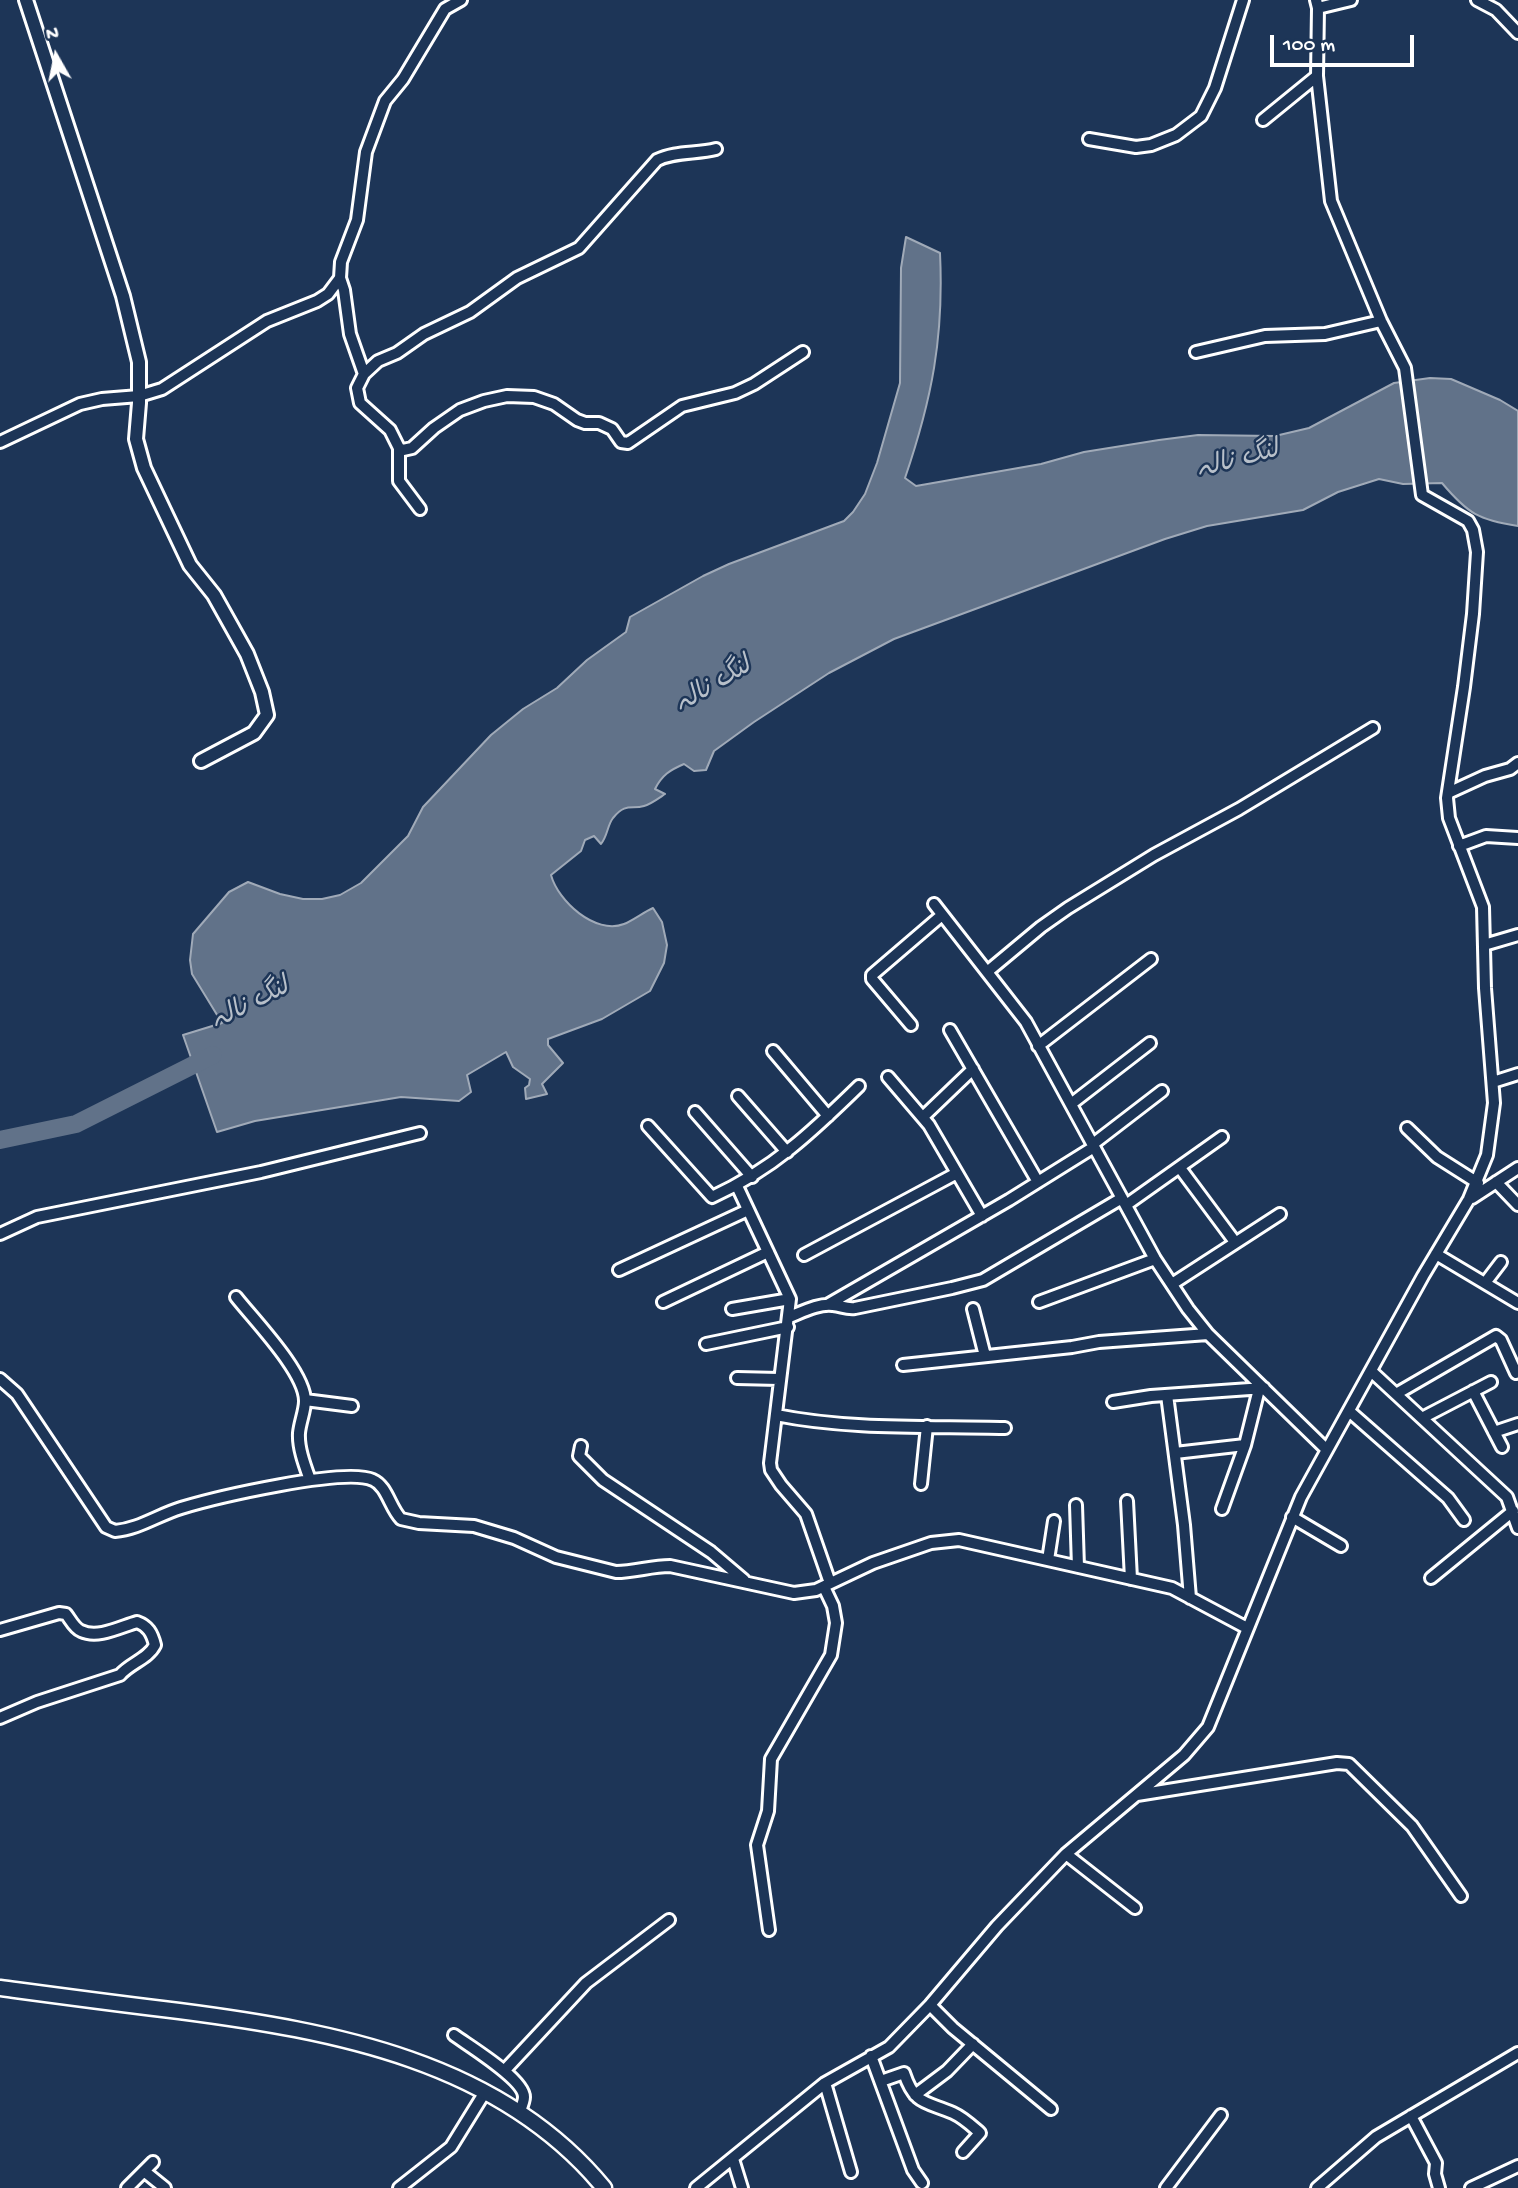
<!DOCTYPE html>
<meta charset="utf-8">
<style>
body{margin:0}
#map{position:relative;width:1518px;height:2188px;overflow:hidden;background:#1d3557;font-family:"Gochi Hand",sans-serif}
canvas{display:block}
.north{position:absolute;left:21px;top:21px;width:70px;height:70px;-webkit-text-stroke:5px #1d3557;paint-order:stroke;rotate:351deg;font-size:19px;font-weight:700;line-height:28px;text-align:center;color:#fff}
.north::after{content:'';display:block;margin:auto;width:24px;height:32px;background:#fff;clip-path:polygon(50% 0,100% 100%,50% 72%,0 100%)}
.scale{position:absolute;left:1270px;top:35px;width:144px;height:32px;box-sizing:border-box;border:4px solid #fff;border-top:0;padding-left:9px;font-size:21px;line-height:24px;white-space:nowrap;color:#fff;-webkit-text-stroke:5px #1d3557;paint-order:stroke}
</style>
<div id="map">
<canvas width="1518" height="2188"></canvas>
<div class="north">N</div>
<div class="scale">100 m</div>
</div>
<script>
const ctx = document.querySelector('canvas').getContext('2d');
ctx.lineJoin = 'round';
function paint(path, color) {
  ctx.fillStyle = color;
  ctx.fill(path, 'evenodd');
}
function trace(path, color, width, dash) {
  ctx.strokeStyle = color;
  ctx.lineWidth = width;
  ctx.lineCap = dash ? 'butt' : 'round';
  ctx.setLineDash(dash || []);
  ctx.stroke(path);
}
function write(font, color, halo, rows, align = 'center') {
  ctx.font = font + ' "Gochi Hand","Playpen Sans Arabic",sans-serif';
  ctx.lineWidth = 5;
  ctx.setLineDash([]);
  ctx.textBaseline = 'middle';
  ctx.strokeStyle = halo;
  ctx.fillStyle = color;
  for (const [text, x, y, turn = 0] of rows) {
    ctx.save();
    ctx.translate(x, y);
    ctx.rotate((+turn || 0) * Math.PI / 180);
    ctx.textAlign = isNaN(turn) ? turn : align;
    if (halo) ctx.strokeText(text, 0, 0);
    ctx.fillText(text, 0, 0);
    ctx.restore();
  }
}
const water = new Path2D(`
 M906,237L940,253C944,337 932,399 905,478L916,486L1041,464L1084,452L1159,440L1198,435L1275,436L1309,428L1394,383L1430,378L1451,379L1500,400L1518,411V526C1479,520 1468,514 1442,483L1403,484L1379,479L1338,492L1303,510L1207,526L1165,539L894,639L829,673L754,722L714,751L706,770L694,771L684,764C670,770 662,775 655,789L665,794C659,798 651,804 644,806C632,810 626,802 613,818C607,826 608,835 601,844L594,836L585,840L581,851L551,875C558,901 595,935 624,924C632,921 644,912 653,908L662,922L667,945L664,963L650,991L602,1019L548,1039V1045L563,1063L542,1084L547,1094L526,1099L525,1088L529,1085L530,1079L513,1067L506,1052L467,1075L471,1092L459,1101L401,1097L255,1121L217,1132L183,1035L222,1023L192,974L190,960L193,934L229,892L248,882L280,894L303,899H322L340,895L361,883L408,836L423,807L491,735L523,709L557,688L587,660L626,632L630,617L703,576L729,564L844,521L853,512L865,494L877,463L900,383L901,268Z`);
paint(water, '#617289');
trace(water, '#a0aab8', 2);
trace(new Path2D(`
 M0,1140L76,1124L213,1055`), '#617289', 18);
const minor = new Path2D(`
 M1477,0L1496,10L1518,33
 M1318,8L1351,0
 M1263,120L1317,76
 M1089,139L1136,147L1151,145L1176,135L1201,116L1215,88L1243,0
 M716,149C697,154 675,151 657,160L579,248L517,278L470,312L424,334L397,353L378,361L364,374L357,388L360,403L390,430L399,448L403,450L412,448L434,428L460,410L484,401L507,396L534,397L554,404L577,420L585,423H599L612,429L621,442L628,443L682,406L735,393L754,384L803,352
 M340,278L344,290L350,334L364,374
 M1196,352L1265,336L1325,334L1381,321
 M0,442L80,404L102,399L139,396L162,389L267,321L317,301L328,294L340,278L341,262L357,220L366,152L385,101L403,79L445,9L461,0
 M399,448V481L420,509
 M1448,793L1485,776L1510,769L1518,763
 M1459,846L1486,836L1518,838
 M934,904L1026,1022L1155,1259L1188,1309L1208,1334L1327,1450
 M1484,945L1518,935
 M987,972L1041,927L1068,908L1154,855L1239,809L1373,728
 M911,1025L872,979V975L942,915
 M950,1030L1038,1182
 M1038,1046L1151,959
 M773,1051L828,1116
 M888,1077L929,1125L982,1216
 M1493,1082L1518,1074
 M738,1096L787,1152
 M1071,1104L1150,1043
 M695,1112L752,1177
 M923,1117L973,1069
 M648,1126L712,1197C773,1169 812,1132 859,1086
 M1407,1128L1437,1157L1478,1183
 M1093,1144L1162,1091
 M1180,1168L1235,1242
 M1496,1182L1518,1205
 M737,1186L790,1299L770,1463L771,1470L781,1485L806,1514L830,1583
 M1472,1198L1518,1168
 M1126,1205L1222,1137
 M0,1234L37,1217L261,1172L420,1133
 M1436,1254L1518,1303
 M804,1255L957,1173
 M619,1270L748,1210
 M1485,1283L1501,1262
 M1172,1284L1280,1214
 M236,1297C254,1320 305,1372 305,1401C305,1411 300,1422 299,1433C298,1448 305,1466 310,1480
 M663,1302L768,1252
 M1039,1302L1155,1259
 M829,1304L1009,1200L1094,1147
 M732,1309L790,1299
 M973,1309L985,1356
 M789,1317C802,1312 819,1303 833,1305C842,1306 846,1309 855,1308L952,1288L983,1280L1122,1198
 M706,1344L788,1327
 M903,1365L1072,1347L1099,1342L1208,1334
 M1371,1371L1507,1497L1518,1528
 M737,1378L779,1379
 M0,1379L17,1394L106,1527L115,1531C139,1529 158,1515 181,1508C214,1498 345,1467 373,1480C387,1486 390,1508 401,1519L419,1523L474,1526L514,1538L556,1557L616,1572C635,1572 651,1566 670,1566L794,1593L816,1590L873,1563L931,1543L959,1540L1172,1588L1247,1628
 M1473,1391L1502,1447
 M1396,1394L1496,1336L1501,1340L1516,1373
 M1167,1395L1184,1525L1190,1598
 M305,1400L352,1406
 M1113,1402L1151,1396L1264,1388
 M1349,1411L1448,1498L1464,1520
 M776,1415C850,1430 929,1426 1005,1428
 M1422,1418L1491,1382
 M1494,1432L1518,1424
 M581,1446L579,1456L603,1480L711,1552L744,1580
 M1175,1453L1245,1445
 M921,1484L927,1426
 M1127,1501L1131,1579
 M1076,1505L1078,1567
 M1222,1509L1245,1445L1259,1389
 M1292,1517L1341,1546
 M1048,1560L1054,1521
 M1431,1578L1513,1511
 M0,1630L59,1613L66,1614C70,1619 74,1628 81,1631C98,1639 120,1627 137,1622C148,1626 152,1633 155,1645C148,1659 130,1663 120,1675L37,1702L0,1718
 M1137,1795L1337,1763L1349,1764L1412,1826L1461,1896
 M1066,1854L1135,1908
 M769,1930L757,1845L768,1811L771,1759L831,1655L836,1623L833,1606L824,1587
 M930,2005L953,2028L1051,2109
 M454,2035C469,2046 524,2079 524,2097C524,2102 521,2108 519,2113
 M871,2056L913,2170L922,2183
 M504,2071L586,1983L669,1920
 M881,2081L904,2073C915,2106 926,2101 953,2113C964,2118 972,2126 980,2133L963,2152
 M825,2083L851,2172
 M915,2095L947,2071L973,2044
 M1411,2116L1436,2163L1435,2174L1439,2188
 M733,2159L742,2188
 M144,2171L165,2188
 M127,2188L153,2162
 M399,2188L451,2147L485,2092
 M696,2188L825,2083L889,2047L930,2005L997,1926L1066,1854L1184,1755L1208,1727L1301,1497L1423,1276L1469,1199L1487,1155L1494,1103L1485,988L1483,907L1449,818L1447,798L1464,687L1473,614L1477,552L1473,530L1468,521L1422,495L1405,368L1381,321L1331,201L1317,76L1318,8L1316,0
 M1166,2188L1221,2115
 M1317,2188L1376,2137L1518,2053
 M1471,2188L1518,2166`);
const tertiary = new Path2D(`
 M26,0L123,296L139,362V403L136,439L144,468L190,565L214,595L247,654L262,692L267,715L254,733L201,761`);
const secondary = new Path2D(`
 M0,1988C60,1996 119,2004 179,2011C333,2031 500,2061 604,2188`);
trace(minor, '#fff', 16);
trace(tertiary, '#fff', 18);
trace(secondary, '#fff', 19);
trace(minor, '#1d3557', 10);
trace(tertiary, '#1d3557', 12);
trace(secondary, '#1d3557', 14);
write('italic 26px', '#b8c0ca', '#1d3557', [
 ["لنگ نالہ",1238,462,-15],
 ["لنگ نالہ",714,687,-31],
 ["لنگ نالہ",251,1006,-27]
]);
</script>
